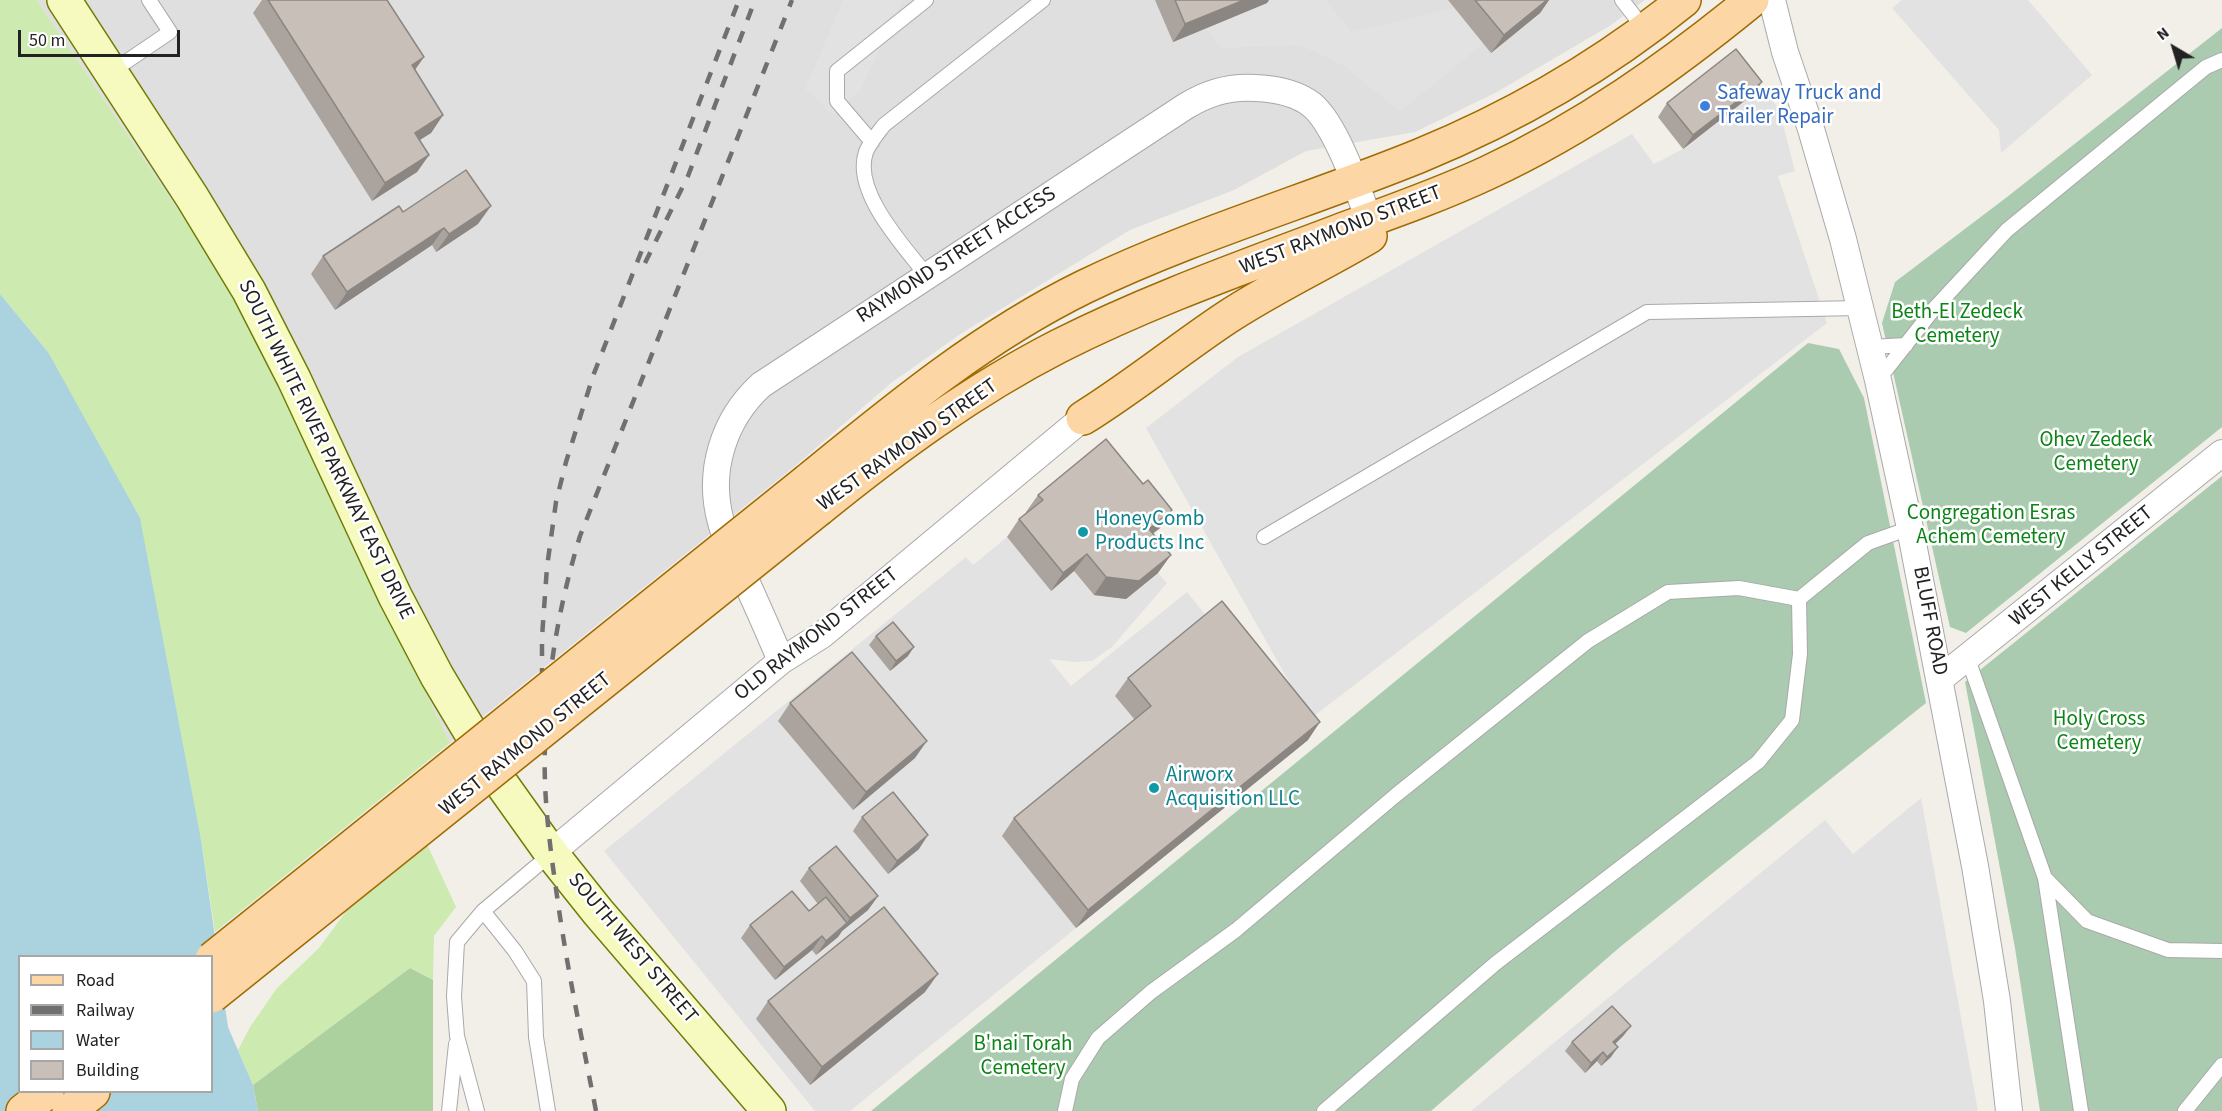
<!DOCTYPE html>
<style>
body{margin:0}
#map{position:relative;width:2222px;height:1111px;overflow:hidden;background:#f2efe9;font-family:"Source Sans 3",sans-serif}
canvas{display:block}
.legend{position:absolute;left:18px;top:955px;width:195px;height:138px;box-sizing:border-box;background:#fff;border:2px solid #a7a7a7;margin:0;padding:8px 10px;list-style:none;font-size:18px;color:#222}
.legend li{display:flex;align-items:center;gap:12px;height:30px}
.legend b{width:30px;border:2px solid #a7a7a7}
.north{position:absolute;left:2144px;top:18px;width:60px;height:60px;-webkit-text-stroke:4px #fff;paint-order:stroke;rotate:322deg;font-size:16px;font-weight:700;line-height:24px;text-align:center;color:#222}
.north::after{content:'';display:block;margin:auto;width:21px;height:27px;background:#222;clip-path:polygon(50% 0,100% 100%,50% 72%,0 100%)}
.scale{position:absolute;left:18px;top:30px;width:162px;height:27px;box-sizing:border-box;border:3px solid #222;border-top:0;padding-left:8px;font-size:18px;line-height:21px;white-space:nowrap;color:#222;-webkit-text-stroke:4px #fff;paint-order:stroke}
</style>
<div id="map">
<canvas width="2222" height="1111"></canvas>
<ul class="legend">
<li><b style="height:8px;background:#fcd6a4"></b>Road</li>
<li><b style="height:8px;background:#707070"></b>Railway</li>
<li><b style="height:16px;background:#aad3df"></b>Water</li>
<li><b style="height:16px;background:#c7bfb8"></b>Building</li>
</ul>
<div class="north">N</div>
<div class="scale">50 m</div>
</div>
<script>
const ctx = document.querySelector('canvas').getContext('2d');
ctx.lineJoin = 'round';
function paint(path, color) {
  ctx.fillStyle = color;
  ctx.fill(path, 'evenodd');
}
function trace(path, color, width, dash) {
  ctx.strokeStyle = color;
  ctx.lineWidth = width;
  ctx.lineCap = dash ? 'butt' : 'round';
  ctx.setLineDash(dash || []);
  ctx.stroke(path);
}
function write(font, color, halo, rows, align = 'center') {
  ctx.font = font + ' "Source Sans 3",sans-serif';
  ctx.lineWidth = 5;
  ctx.setLineDash([]);
  ctx.textBaseline = 'middle';
  ctx.strokeStyle = halo;
  ctx.fillStyle = color;
  for (const [text, x, y, turn = 0] of rows) {
    ctx.save();
    ctx.translate(x, y);
    ctx.rotate((+turn || 0) * Math.PI / 180);
    ctx.textAlign = isNaN(turn) ? turn : align;
    if (halo) ctx.strokeText(text, 0, 0);
    ctx.fillText(text, 0, 0);
    ctx.restore();
  }
}
paint(new Path2D(`
 M37,0H1645L1611,25L1497,92L1415,132L1306,151L1234,190L1130,230L962,333L891,383L795,466L450,743L230,287Z`), '#e0dfdf');
paint(new Path2D(`
 M0,0H37L230,287L450,743L215,932L201,840L48,352L0,294Z
 M427,844L456,907L434,936L433,980L410,968L253,1085L238,1050L250,1027L277,988L319,948L350,906Z`), '#cdebb0');
paint(new Path2D(`
 M410,968L433,980V1111H258L253,1085Z`), '#add19e');
paint(new Path2D(`
 M2222,28V427L1966,633L1950,627L1882,323L1895,282L2007,197Z
 M1808,343L1839,349L1864,398L1926,703L1620,947L1431,1111H871Z
 M2222,476V1111H2040L2015,948L1965,682Z`), '#aacbaf');
paint(new Path2D(`
 M843,0H903L860,91L832,115L805,89Z
 M1266,0H1326L1352,32L1457,7L1484,43L1400,112L1343,65L1300,45L1221,48L1207,28L1267,3Z
 M1902,0H2028L2092,75L2001,153L1999,130L1892,8Z
 M1749,70L1779,109L1795,171L1778,176L1827,323L1310,719L1146,428L1238,357L1632,134L1654,164L1683,149Z
 M1007,537L1051,591L1074,571L1094,595L1126,599L1158,573L1167,583L1112,647L1092,661L1074,662L1049,659L1071,686L1187,592L1209,619L1139,724L1076,928L850,1111H815L604,851L966,557L973,565Z
 M1921,798L1978,1111H1471L1825,820L1853,854Z`), '#e2e2e2');
paint(new Path2D(`
 M0,294L48,352L140,518L201,840L228,1027L253,1085L258,1111H0ZM20,956H212V1092H20Z`), '#aad3df');
const service = new Path2D(`
 M1622,0L1645,30
 M111,72L170,32L149,0
 M872,142L837,101V71L926,0
 M927,276C905,247 852,192 866,152C870,142 878,133 884,125L1043,0
 M1870,347L1906,345
 M1878,380L1933,310L2007,230L2206,67L2222,60
 M1264,537L1647,312L1861,308
 M1968,659L2045,878L2081,1111
 M2045,878L2087,921L2168,950L2222,951
 M449,1111L456,1044
 M477,1111L457,1036L454,997L457,942L483,911
 M548,1111L536,1037L534,981L515,951L483,911L551,854
 M1065,1111L1072,1079L1098,1038L1151,992L1236,930L1396,795L1588,641L1668,592L1739,588L1799,599
 M1324,1111L1496,963L1758,762L1792,720L1800,654L1799,599L1868,543L1910,528
 M2185,1111L2222,1065`);
const minor = new Path2D(`
 M1772,0L1785,52L1811,129L1843,239L1878,380L1910,528L1975,866L1997,1001L2009,1111
 M781,661C770,634 758,608 746,581C737,562 726,542 721,522C707,472 723,420 761,385L1186,106C1207,93 1231,86 1256,88C1275,89 1297,93 1312,105C1336,125 1358,190 1369,220
 M1940,679L2222,453
 M551,853L781,661L822,635L1083,418`);
const secondary = new Path2D(`
 M64,0L192,197L249,291L294,379L395,596L437,676L501,783L551,853L598,912L769,1111`);
const primary = new Path2D(`
 M1083,418C1133,387 1178,350 1226,318C1273,287 1323,264 1370,236
 M807,481C894,410 982,337 1084,287C1192,235 1308,201 1419,156C1514,117 1604,65 1684,0
 M819,509C894,448 973,390 1059,346C1152,299 1250,265 1347,228C1394,211 1442,194 1487,173C1584,128 1670,67 1752,0
 M23,1111L47,1092
 M69,1111L93,1092`);
trace(service, '#a9a9a9', 16);
trace(minor, '#a9a9a9', 28);
trace(secondary, '#707d05', 36);
trace(primary, '#a06b00', 36);
trace(service, '#fff', 14);
trace(minor, '#fff', 26);
trace(secondary, '#f7fabf', 33);
trace(primary, '#fcd6a4', 33);
trace(new Path2D(`
 M645,263L688,176L755,0
 M542,680V637L547,567L556,502L566,462L593,376L739,0
 M596,1111C582,1039 567,968 557,896C550,847 543,796 545,746C547,674 559,605 580,536L792,0`), '#707070', 4.5, [12, 12]);
const primaryBridge = new Path2D(`
 M212,959L807,481
 M212,996L819,509`);
trace(primaryBridge, '#a06b00', 36, []);
trace(primaryBridge, '#fcd6a4', 33);
paint(new Path2D(`
 M262,0H268L424,57L415,70L443,115L431,133L420,140L429,155L417,172L372,201L253,13Z
 M1155,0H1269L1267,3L1173,42Z
 M1448,0H1549L1540,13L1491,53Z
 M1752,95L1683,149L1658,117L1667,103Z
 M403,212L478,224L436,252L432,245L335,310L311,274L323,256Z
 M1038,495L1160,528L1153,533L1158,573L1126,599L1094,595L1074,571L1051,591L1007,537L1019,519L1026,513V512Z
 M876,636L908,656L890,671L869,645Z
 M1128,678L1308,740L1076,928L1002,836L1014,818L1135,720L1115,696Z
 M790,703L915,758L853,810L778,721Z
 M862,817L919,849L888,874L853,831Z
 M809,868L878,896L868,910L842,931L838,937L816,955L812,950L775,980L741,938L750,925L809,911L818,904L800,881Z
 M925,992L810,1085L756,1019L768,1001Z
 M1624,1035L1615,1044L1611,1057L1601,1066L1597,1061L1585,1073L1565,1051L1572,1042Z`), '#aba49e');
paint(new Path2D(`
 M1244,0H1269L1267,3L1173,42L1185,24Z
 M1547,0H1549L1540,13L1491,53L1504,35Z
 M424,57L411,75L412,65Z
 M1762,82L1752,95L1683,149L1693,135Z
 M443,115L431,133L403,150L415,133Z
 M429,155L417,172L372,201L385,183Z
 M491,206L478,224L436,252L449,234Z
 M444,228L432,245L335,310L347,292Z
 M1172,510L1160,528L1137,546L1149,529Z
 M1087,554L1074,571L1051,591L1063,573Z
 M1171,555L1158,573L1126,599L1094,595L1106,577Z
 M914,647L908,656L890,671L896,661Z
 M1320,722L1308,740L1076,928L1088,910Z
 M927,741L915,758L853,810L866,792Z
 M928,835L919,849L888,874L897,861Z
 M878,896L868,910L842,931L838,937L816,955L826,941L846,924L850,918Z
 M822,936L812,950L775,980L784,967Z
 M938,974L925,992L810,1085L822,1067Z
 M1631,1026L1624,1035L1607,1052L1613,1042Z
 M1618,1047L1611,1057L1601,1066L1607,1057Z
 M1603,1052L1597,1061L1585,1073L1591,1063Z`), '#8b8681');
const building = new Path2D(`
 M268,0H387L424,57L412,65L443,115L415,133L429,155L385,183Z
 M1175,0H1244L1185,24Z
 M1475,0H1547L1504,35Z
 M1736,49L1762,82L1693,135L1667,103Z
 M466,170L491,206L449,234L444,228L347,292L323,256L399,206L403,212Z
 M1106,439L1143,484L1148,480L1172,510L1149,529L1171,555L1139,581L1106,577L1087,554L1063,573L1019,519L1043,500L1038,495Z
 M1222,601L1320,722L1088,910L1014,818L1151,706L1128,678Z
 M893,622L914,647L896,661L876,636Z
 M852,652L927,741L866,792L790,703Z
 M893,792L928,835L897,861L862,817Z
 M836,846L878,896L850,918L809,868Z
 M792,891L809,911L826,897L847,923L826,941L822,936L784,967L750,925Z
 M884,907L938,974L822,1067L768,1001Z
 M1612,1006L1631,1026L1613,1042L1618,1047L1607,1057L1603,1052L1591,1063L1572,1042Z`);
paint(building, '#c7bfb8');
trace(building, '#8b8681', 1.5);
for (const [x, y, r, color] of [
 [1705,106,6,"#3f7fe0"],
 [1083,532,6,"#0f9aa8"],
 [1154,788,6,"#0f9aa8"]
]) {
  const dot = new Path2D();
  dot.arc(x, y, r, 0, 2 * Math.PI);
  ctx.fillStyle = color;
  ctx.fill(dot);
  trace(dot, '#fff', 2);
}
write('21px', '#366cbe', '#fff', [
 ["Safeway Truck and",1717,94],
 ["Trailer Repair",1717,118]
], 'left');
write('21px', '#222', '#fff', [
 ["WEST RAYMOND STREET",1341,231,-21],
 ["RAYMOND STREET ACCESS",957,256,-33],
 ["WEST RAYMOND STREET",908,446,-35],
 ["SOUTH WHITE RIVER PARKWAY EAST DRIVE",325,450,64],
 ["WEST KELLY STREET",2082,567,-39],
 ["BLUFF ROAD",1929,621,79],
 ["OLD RAYMOND STREET",817,635,-38],
 ["WEST RAYMOND STREET",526,745,-39],
 ["SOUTH WEST STREET",632,949,50]
]);
write('21px', '#0c8416', '#fff', [
 ["Beth-El Zedeck",1957,313],
 ["Cemetery",1957,337],
 ["Ohev Zedeck",2096,441],
 ["Cemetery",2096,465],
 ["Congregation Esras",1991,514],
 ["Achem Cemetery",1991,538],
 ["Holy Cross",2099,720],
 ["Cemetery",2099,744],
 ["B'nai Torah",1023,1045],
 ["Cemetery",1023,1069]
]);
write('21px', '#0d838f', '#fff', [
 ["HoneyComb",1095,520],
 ["Products Inc",1095,544],
 ["Airworx",1166,776],
 ["Acquisition LLC",1166,800]
], 'left');
</script>
